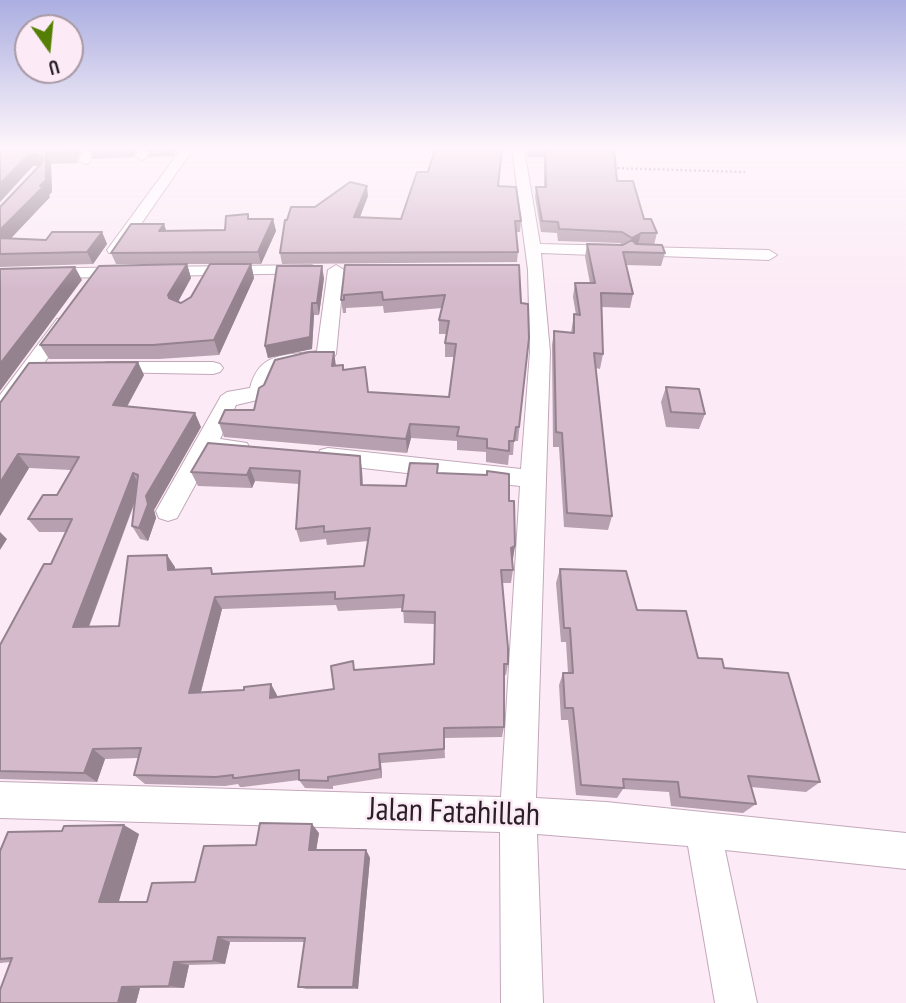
<!DOCTYPE html>
<style>
body{margin:0}
#map{position:relative;width:906px;height:1003px;overflow:hidden;background:#fcebf6;font-family:"PT Sans Narrow",sans-serif}
canvas{display:block}
.north{position:absolute;left:14px;top:14px;width:70px;height:70px;box-sizing:border-box;background:#fcebf6;border:2px solid #a899a3;border-radius:50%;rotate:165deg;font-size:19px;font-weight:700;line-height:28px;text-align:center;color:#291f26}
.north::after{content:'';display:block;margin:auto;width:24px;height:32px;background:#557f04;clip-path:polygon(50% 0,100% 100%,50% 72%,0 100%)}
</style>
<div id="map">
<canvas width="906" height="1003"></canvas>
<div class="north">U</div>
</div>
<script>
const ctx = document.querySelector('canvas').getContext('2d');
ctx.lineJoin = 'round';
function trace(path, color, width, dash) {
  ctx.strokeStyle = color;
  ctx.lineWidth = width;
  ctx.lineCap = dash ? 'butt' : 'round';
  ctx.setLineDash(dash || []);
  ctx.stroke(path);
}
function paint(path, color) {
  ctx.fillStyle = color;
  ctx.fill(path, 'evenodd');
}
function write(font, color, halo, rows, align = 'center') {
  ctx.font = font + ' "PT Sans Narrow",sans-serif';
  ctx.lineWidth = 5;
  ctx.setLineDash([]);
  ctx.textBaseline = 'middle';
  ctx.strokeStyle = halo;
  ctx.fillStyle = color;
  for (const [text, x, y, turn = 0] of rows) {
    ctx.save();
    ctx.translate(x, y);
    ctx.rotate((+turn || 0) * Math.PI / 180);
    ctx.textAlign = isNaN(turn) ? turn : align;
    if (halo) ctx.strokeText(text, 0, 0);
    ctx.fillText(text, 0, 0);
    ctx.restore();
  }
}
const minor = new Path2D(`
 M83,149H95L89,163L85,164L79,160Z
 M139,149H151L145,159L141,160L135,156Z
 M181,149H193L121,253H109L107,250Z
 M512,149H524L540,244L619,246L627,251L619,256L541,253L550,352L536,798L606,802L906,833V869L725,850L757,1003H715L688,846L537,834L543,1003H501L500,832L0,818V782L501,797L520,486L328,464L320,462L317,456L320,450L328,448L521,469L530,352L528,270Z
 M639,247L769,250L777,255L769,260L633,255L631,252L633,249Z
 M311,265L317,267L319,270L317,273L0,279V269Z
 M336,265L344,270L336,354L333,358L277,371L266,398L236,405L220,439L247,443L250,449L247,455L239,457L212,454L177,518L168,521L159,518L156,511L221,396L227,392L250,388C259,351 286,356 317,351L328,270Z
 M63,318L72,323L8,415L0,417V395L57,319Z
 M107,362H213L220,364L223,368L220,372L213,374L100,372L97,368L100,364Z`);
trace(minor, '#c3a8ba', 2);
trace(new Path2D(`
 M613,168L745,172`), '#94868f', 2.5, [2, 2.5]);
paint(minor, '#fff');
paint(new Path2D(`
 M0,149H81L77,159L78,163L51,164L52,192L49,195L50,197L11,238L46,240L102,232L107,244L93,264L0,267V207L41,165L33,166L0,202Z
 M89,149H137L133,157L93,159Z
 M147,149H177L173,156L149,157Z
 M526,149H614L617,181L644,219L657,233L654,245L665,253L661,266L626,265L633,294L630,308L602,307L603,354L600,369L596,368L612,516L608,530L564,527L559,447H553L552,345L554,331L571,333L574,314L576,315L573,297L575,283H590L585,257L587,244L623,245L620,243L558,241L557,233L541,232L535,197L536,187H544V157H528Z
 M498,186L521,221L520,232H516L518,252L517,262L282,264L280,253L287,220L315,207L368,196L360,217L401,219Z
 M248,214L249,219H273L276,231L261,264H116L111,253L166,231L225,230Z
 M187,264L191,278L178,302L181,303L251,264L254,278L219,355L159,359H49L40,345Z
 M345,265L521,303L529,338L518,441H514L513,455H509L508,465L486,462V452L457,450V441L411,438L407,453L224,437L219,423L254,410L336,366L344,369L368,392L449,397L454,357H445V343L446,334H439V320L442,308L384,313L383,306L346,308V313H343L341,300Z
 M324,278L319,315H314L312,349L268,358L265,346Z
 M144,375L127,407L201,427L154,510L156,518L148,541L140,539L132,526L135,502L89,627L119,626L175,567V569L214,574L364,566L368,541L327,545L326,539L300,542L296,529L299,484L255,481L252,488L198,486L191,472L208,443L362,470L363,485L406,486L439,473L509,501L515,546L512,560L513,570L511,583H502L508,664L506,675H504V727L502,737L444,738L445,758L381,763L382,778L333,786V789L305,788L299,780L243,787H240L238,784L225,786L145,784L134,775L138,758L105,759L97,782L0,779V645L51,564L66,532H39L28,519L57,495L71,470L29,468L0,516V403ZM336,605L338,611L403,608L404,623L435,624L434,664L355,670L334,689L277,697V695L201,692L222,609Z
 M666,387L705,414L699,429L666,427L661,402Z
 M560,569L637,610L698,658L724,668L820,782L806,792L751,787L756,804L743,813L671,806L669,792L623,789L617,798L576,795L568,720H561L559,685L563,673H568L566,642H561L556,583Z
 M319,833L316,850H366L370,858L358,989H306L298,987L305,942H230L225,964L189,965L184,988H140L136,1003H0L11,962L0,963V851L139,834L118,902H147L195,882L256,845Z`), '#b7a0af');
paint(new Path2D(`
 M72,149H81L77,159Z
 M130,149H137L133,157Z
 M171,149H177L173,156Z
 M46,153L51,164L52,192L49,195L50,197L0,250V230L40,186Z
 M36,154L41,165L33,166L0,202V184L28,155Z
 M367,186L368,196L356,227L354,217Z
 M273,219L276,231L261,264L258,252Z
 M164,224L168,236L159,231Z
 M102,232L107,244L93,264L87,252Z
 M641,233L638,245L630,249L632,238Z
 M187,264L191,278L174,309L168,295Z
 M251,264L254,278L219,355L214,340Z
 M322,266L324,278L319,315L317,303Z
 M75,267L82,280L0,391V364Z
 M312,303L314,315L312,349L268,358L265,346Z
 M334,352L336,366H332Z
 M138,362L144,375L120,419L113,405Z
 M195,413L201,427L154,510L156,518L148,541L139,528L146,496Z
 M410,424L411,438L407,453L406,439Z
 M18,454L29,468L0,516V483Z
 M360,456L362,470L363,498L361,485Z
 M250,468L255,481L252,488L247,475Z
 M133,473L140,487L84,639L73,627Z
 M0,532L7,539L0,550Z
 M515,546L513,559L510,561L511,548Z
 M167,555L175,567L176,582L168,570Z
 M215,597L222,609L198,703L189,693Z
 M271,684L277,695L276,708L270,698Z
 M93,749L105,759L97,782L84,773Z
 M379,754L381,763L382,778L380,769Z
 M312,824L319,833L315,858L309,850Z
 M124,825L139,834L117,908L99,902Z
 M366,850L370,858L358,989L353,987Z
 M218,937L230,942L225,964L213,961Z
 M174,962L189,965L184,988L169,986Z
 M122,987L140,988L136,1003H118Z`), '#95828f');
const building = new Path2D(`
 M0,149H72L74,152L46,153V180L40,186H44L0,230V207L41,164L43,159L36,154L28,155L0,184Z
 M435,149H502L498,186L516,187L521,221H515L518,252L280,253L285,220H287L291,207H315L350,182L367,186L354,217L401,219L417,172H428Z
 M545,149H614L617,181H633L644,219H651L657,233H641L632,238L622,232L559,229L558,222L542,221L536,187H546Z
 M248,214V219H273L258,252L111,253L131,224H164L159,231L225,230L226,216Z
 M52,232H102L87,252L0,254V238L46,240Z
 M632,240L636,244L662,245L665,253L623,252L633,294L601,293L603,354L594,353L612,516L567,513L562,433L556,432L554,331L574,333V314L580,315L575,283H595L587,244L623,245Z
 M187,264L168,295L169,298L181,303L191,297L210,264H251L214,340L153,345H40L99,266Z
 M345,265H519L521,303L528,304L529,338L519,427H516L514,441H509V451L487,448V439L457,436L459,427L410,424L406,439L219,423L225,410H254L259,388L264,385L275,360L309,352H334L332,366L343,365V370L365,367L368,392L449,397L456,344L445,343L449,321L439,320L445,295L383,300L382,292L344,295V300H341Z
 M277,266H322L317,303H312L310,337L265,346Z
 M75,267L0,364V269Z
 M138,362L113,405L195,413L146,496L148,504L139,528L132,526L138,475L133,473L73,627L119,626L128,556L167,555L168,570L211,568L212,574L364,566L370,528L324,532V526L296,529L300,471L250,468L247,475L191,472L208,443L360,456L361,485L406,486L410,463L438,464L437,473L487,475V471L509,474V501H514L515,546L511,548L513,570H501L508,648V664H504V727L444,728V749L379,754L380,769L328,777V781L299,780V770L236,778H233V775L216,777L134,775L141,748L93,749L84,773L0,771V645L44,564H51L72,519H28L43,495H57L79,457L18,454L0,483V403L29,363ZM335,592V599L404,595L402,611L435,612L434,664L354,670L353,661L331,666L334,689L270,698L271,684L244,687V690L189,693L215,597Z
 M666,387L699,389L705,414L671,412Z
 M560,569L626,571L637,610L686,611L698,658L722,659L724,668L788,673L820,782L748,776L756,804L680,797L678,782L623,779L624,788L581,785L573,708H565L563,673H573L570,628H564Z
 M260,823L312,824L309,850H366L353,987H298L305,938L218,937L213,961L174,962L169,986L122,987L118,1003H0V990L12,958L0,959V851L8,832L62,831L64,826L124,825L99,902H147L152,883L195,882L204,846L256,845Z`);
paint(building, '#d5bacc');
trace(building, '#95828f', 2);
const sky = ctx.createLinearGradient(0, 0, 0, 290);
sky.addColorStop(0, '#abaee1');
sky.addColorStop(0.51, '#fef6fb');
sky.addColorStop(1, '#fef6fb00');
ctx.fillStyle = sky;
ctx.fillRect(0, 0, 906, 290);
write('32px', '#291f26', '#fcebf6', [
 ["Jalan Fatahillah",454,813,2]
]);
</script>
